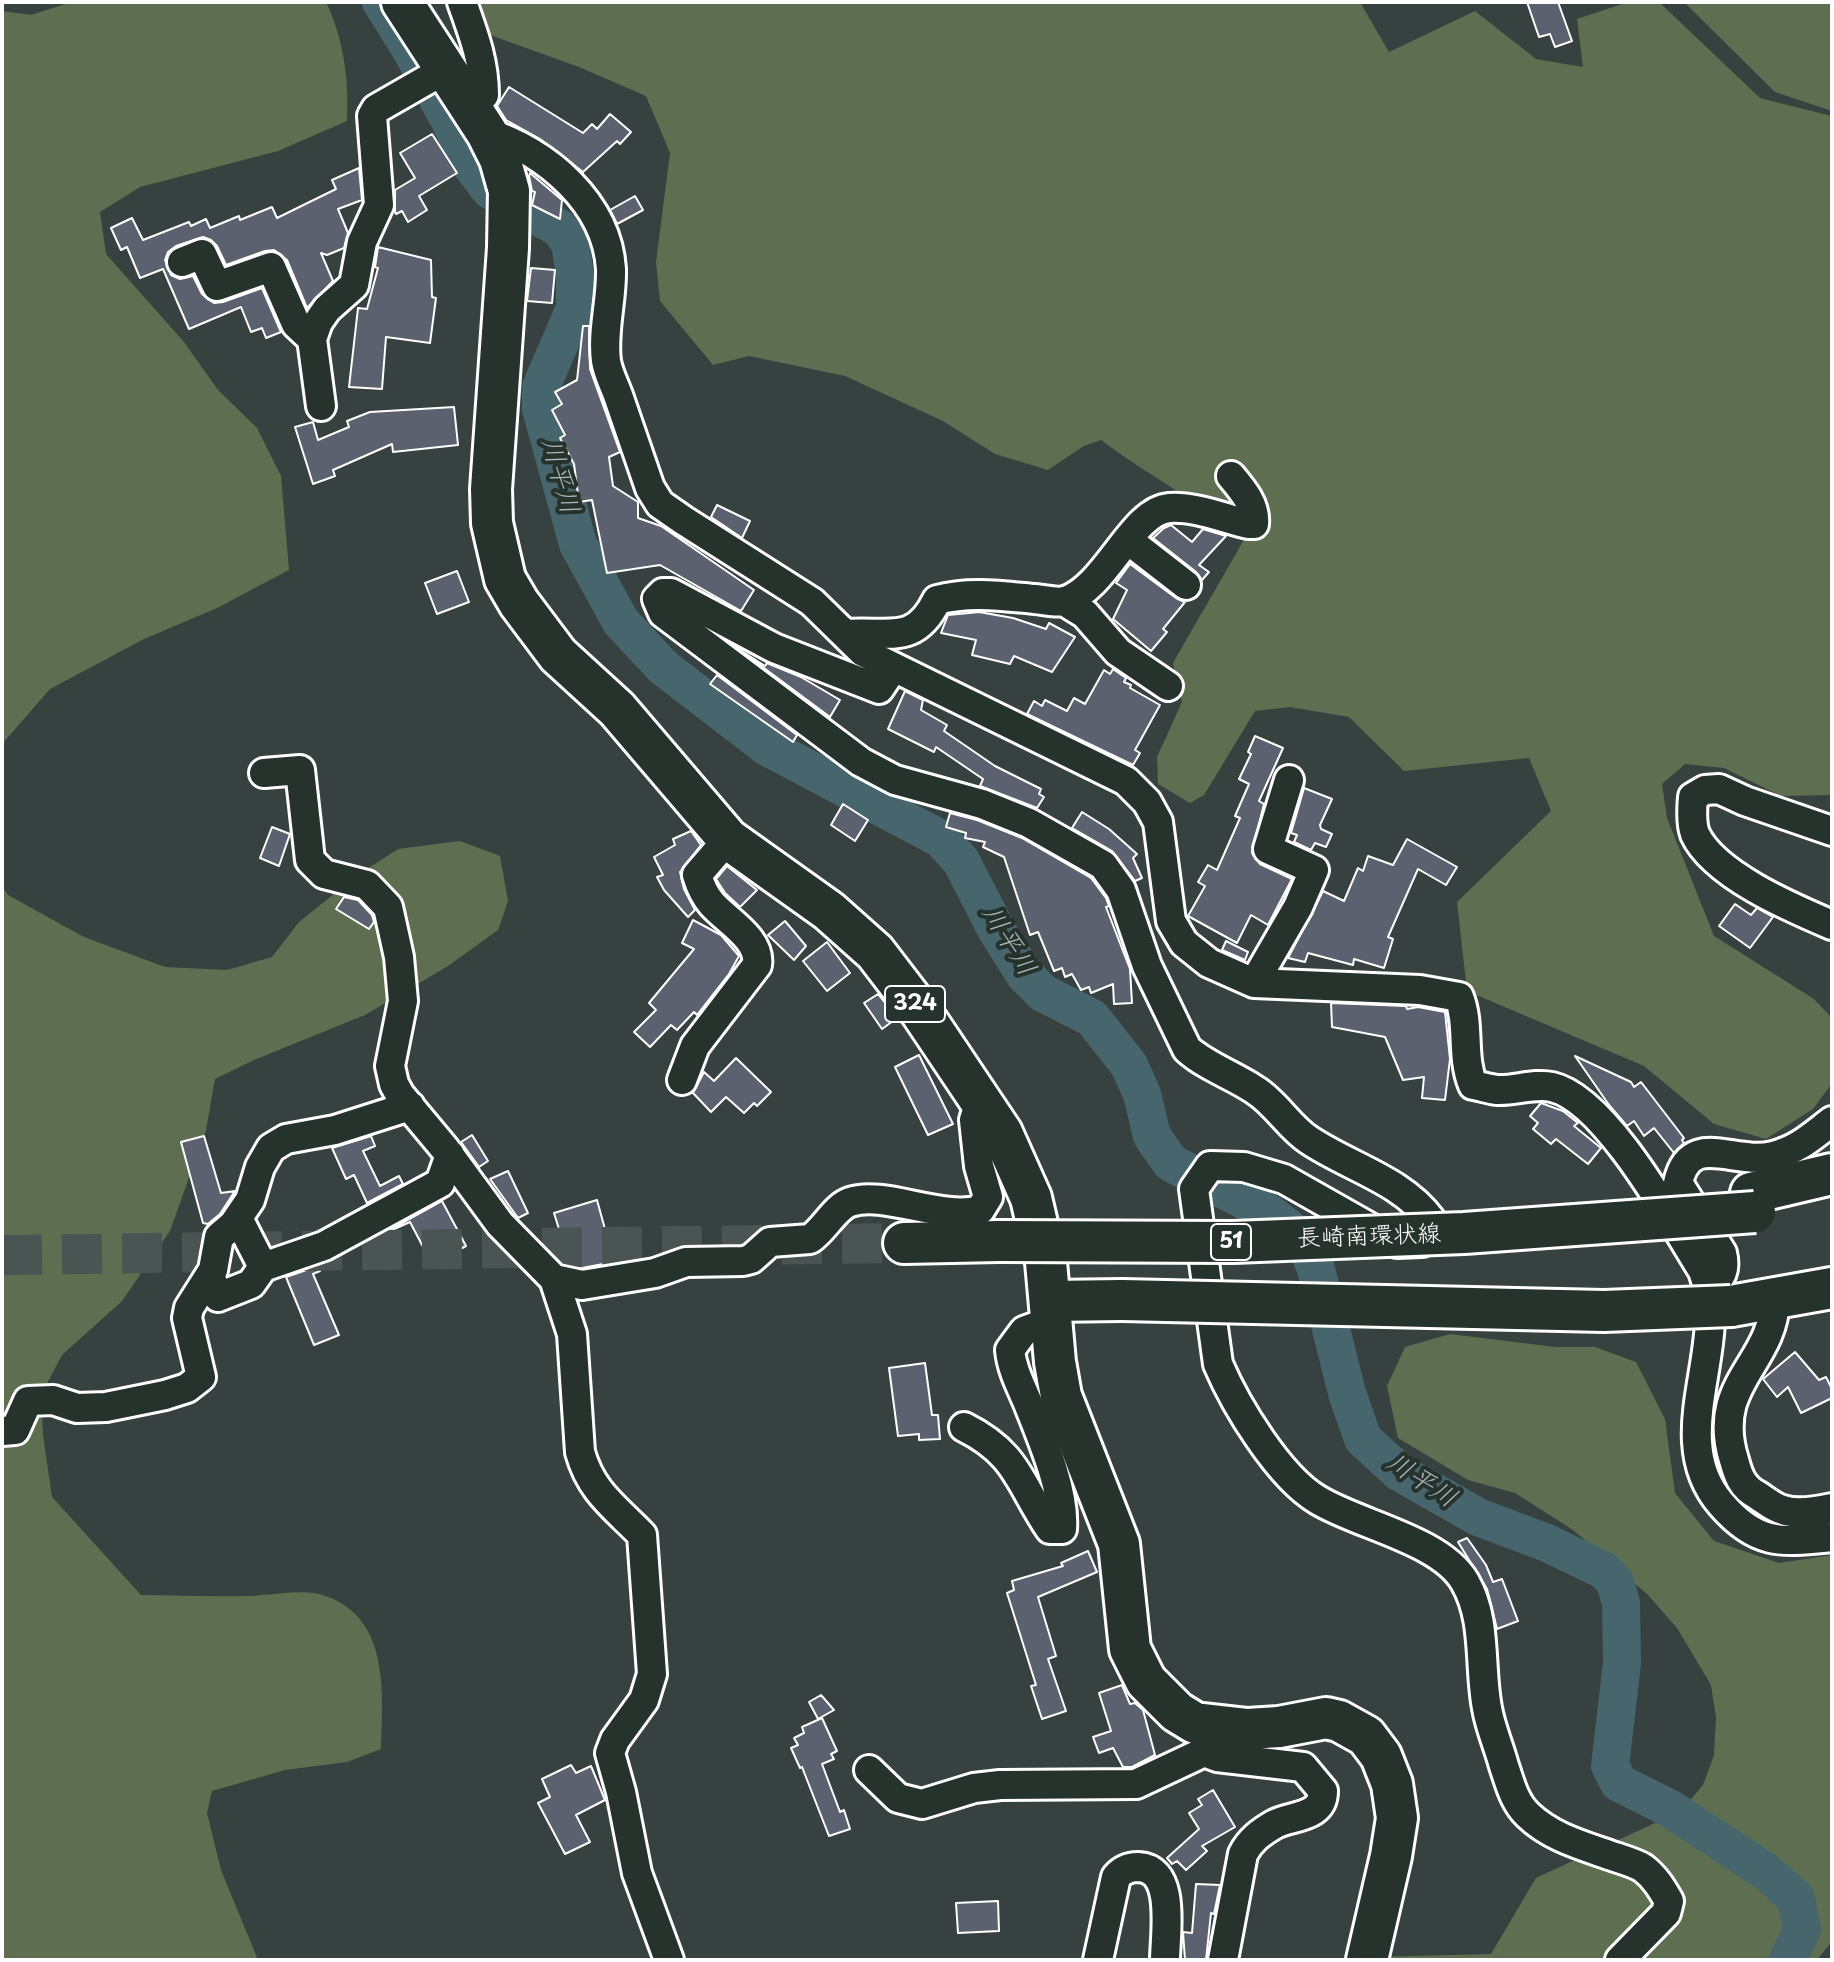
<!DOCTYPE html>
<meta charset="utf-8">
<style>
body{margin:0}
#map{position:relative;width:1834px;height:1962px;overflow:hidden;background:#364140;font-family:"Playpen Sans",sans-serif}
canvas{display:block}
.frame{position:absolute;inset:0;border:4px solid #fff;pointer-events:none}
</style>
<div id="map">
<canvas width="1834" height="1962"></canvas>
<div class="frame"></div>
</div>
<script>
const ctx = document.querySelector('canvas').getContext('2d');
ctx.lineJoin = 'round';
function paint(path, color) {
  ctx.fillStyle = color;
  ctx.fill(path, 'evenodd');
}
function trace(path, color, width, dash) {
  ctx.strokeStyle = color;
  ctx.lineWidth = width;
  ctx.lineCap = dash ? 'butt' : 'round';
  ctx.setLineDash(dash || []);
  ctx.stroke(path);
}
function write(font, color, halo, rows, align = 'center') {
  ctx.font = font + ' "Playpen Sans","Klee One",sans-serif';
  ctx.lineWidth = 8;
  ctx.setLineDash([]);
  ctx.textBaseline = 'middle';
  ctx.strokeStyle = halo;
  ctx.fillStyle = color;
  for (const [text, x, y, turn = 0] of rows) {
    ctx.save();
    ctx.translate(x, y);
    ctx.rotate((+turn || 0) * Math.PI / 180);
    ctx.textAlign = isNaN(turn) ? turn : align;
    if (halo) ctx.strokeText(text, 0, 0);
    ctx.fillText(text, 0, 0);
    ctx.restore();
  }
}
paint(new Path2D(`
 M72,2H326C344,40 349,80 347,121L278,151L140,187L100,212L106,254L184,342L218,390L257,428L281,476L289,570L217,608L144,639L50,689L2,744V11L31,15Z
 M477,2H1360L1389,52L1475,11L1536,59L1583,67L1577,19L1628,2H1659L1760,98L1832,116V795L1781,796L1724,768L1685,764L1662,784L1667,818L1714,936L1814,999L1832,1018V1078L1830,1086L1813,1109L1766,1139L1714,1124L1644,1066L1467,991L1457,902L1551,811L1529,758L1404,771L1349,717L1290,707L1255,711L1204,795L1190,803L1158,784L1157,757L1182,702L1173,663L1246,536C1199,502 1147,475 1101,440L1084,446L1048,470L995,454L943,421L845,376L749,356L713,365L660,301L656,262L670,153L646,96L579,67L490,35Z
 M1684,2H1832V111L1775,92Z
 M460,841L500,856L508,901L498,930L448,966L365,1015L254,1060L215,1079L206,1130L170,1231L122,1301L62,1355L41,1395L43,1435L52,1497L141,1595C176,1595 211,1597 245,1596C266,1596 300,1589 319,1594C390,1613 383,1691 381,1749L347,1762L285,1770L212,1791L207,1813L221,1870L258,1960H2V887L8,895L84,937L165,967L227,970L272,957L299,922L359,874L398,849Z
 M1450,1334L1555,1347H1595L1636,1362L1665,1419L1675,1493L1714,1541L1779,1563L1832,1555V1941L1817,1960H1367L1371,1957L1491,1954L1536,1878L1681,1811L1703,1785L1714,1755L1716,1718L1711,1685L1677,1628L1648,1595L1573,1530L1515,1493L1468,1480L1398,1438L1387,1386L1405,1347Z`), '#5e6f51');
trace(new Path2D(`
 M381,2L411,50L449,119L468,161L490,190L559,228L570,243L575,274V308L541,387V409L578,544L621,622L663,667L767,747L941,839L961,861L997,931L1024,974L1043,993L1092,1018L1129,1065L1142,1094L1152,1136L1171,1163L1269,1213L1304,1240L1316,1269L1347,1393L1363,1439L1399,1472L1478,1517L1547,1543L1605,1571L1615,1582L1621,1603L1622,1663L1610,1766L1619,1783L1669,1808L1765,1871L1796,1898L1802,1929L1788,1960`), '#47656d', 38);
const building = new Path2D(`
 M1527,2H1558L1572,41L1555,47L1550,34L1539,37Z
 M509,87L583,133L592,124L597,129L610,114L631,132L620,144L617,141L583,172L540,139L506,120L497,106Z
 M432,134L457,173L419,196L427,210L408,222L402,211L396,214L395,212V190L415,178L400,153Z
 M359,168L362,200L338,209L348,233L344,248L327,255L321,253L333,281L307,308L287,260L274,250L265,251L226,265L217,246L211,240L203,237L176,246L168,252L165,260L171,275L180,279L193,276L202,294L214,303L223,302L262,288L281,332L266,338L262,328L251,332L241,307L189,329L163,269L140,278L127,247L121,250L111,228L132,218L143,240L189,222L191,226L206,219L210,228L239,216L240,220L272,207L277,218L336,189L332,180Z
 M530,173L562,200L560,219L532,205L535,192L532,191L529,176Z
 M635,196L643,210L617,224L610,210Z
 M378,247L431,260L432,297L436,298L430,343L386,337L382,389L349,387L358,308L367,309L378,268L375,267Z
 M531,268L555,270L552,303L527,301Z
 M583,326H589L590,369L620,452L609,457L613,486L638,502V518L661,526L754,590L741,611L660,565L607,573L592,500L579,502L574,464L560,438L565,435L552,410L562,404L555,392L577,380Z
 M454,407L458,445L393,452L392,444L333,470L335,476L313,484L295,427L313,422L318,440L349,427L347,421L370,412Z
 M717,505L750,521L742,538L711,517Z
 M1171,525L1192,542L1203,529L1226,536L1199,565L1209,572L1202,580L1196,572L1153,538L1164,528Z
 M1130,564L1176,598L1185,602L1163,629L1167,632L1151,651L1113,619L1127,590L1116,583Z
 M457,571L469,602L437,614L425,583Z
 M979,612L1013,618L1046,629L1049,623L1075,637L1052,672L1014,656L1010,664L972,655L976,640L941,633L948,615Z
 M737,648L765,666L767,663L801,677L840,700L830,717Z
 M1113,669L1126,678L1124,682L1131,685L1130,688L1160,705L1135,750L1140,753L1133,765L1027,714L1034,701L1042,706L1045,700L1067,711L1074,698L1085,704L1104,670L1110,674Z
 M717,675L797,735L793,742L710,684Z
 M905,691L923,700L921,710L947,725L944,731L995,766L1041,789L1039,794L1044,797L1037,808L980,786L983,779L936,747L934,752L888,729Z
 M1255,736L1283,748L1259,801L1264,804L1252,853L1260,864L1292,879L1268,925L1251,915L1237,943L1188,916L1205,886L1198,882L1208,865L1217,870L1240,818L1235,816L1249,784L1239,779L1251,754L1248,752Z
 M1304,788L1332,799L1320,825L1321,829L1332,834L1326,847L1315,843L1311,850L1294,842L1297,835L1291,833Z
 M843,804L868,820L855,841L831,825Z
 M1082,812L1109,829L1137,854L1133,858L1142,878L1135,881L1112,851L1072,828Z
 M950,813L977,820L1022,838L1091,878L1106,898L1109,906L1106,907L1130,969L1132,1003L1114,1004L1113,984L1091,993L1089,987L1081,990L1072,974L1065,977L1062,968L1054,971L1038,932L1030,935L1004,857L983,847L985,842L965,838L966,833L946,827Z
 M272,827L290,834L279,866L260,858Z
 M691,831L701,845L680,872L684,889L695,910L688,917L664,890L657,877L663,875L654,857L675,845L673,839Z
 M1407,839L1457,867L1446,885L1418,869L1388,937L1393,939L1384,968L1354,959L1353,965L1308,953L1305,962L1288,958L1323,891L1344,901L1358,868L1363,871L1368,856L1393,865Z
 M727,866L757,890L740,907L725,893L716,879Z
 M344,897L358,900L372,915L374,922L369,929L336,909Z
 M1735,904L1751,915L1757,908L1773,917L1750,948L1719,926Z
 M693,920L721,935L739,956L729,974L697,1015L694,1012L677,1030L671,1025L650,1047L634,1032L656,1010L649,1003L694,949L682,943Z
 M785,921L806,946L794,960L768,935Z
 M1226,941L1248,952L1245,960L1222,950Z
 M827,942L850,973L827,991L803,961Z
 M878,994L897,1018L882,1029L864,1003Z
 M1331,1003L1406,1006L1407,1009L1418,1007L1445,1012L1450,1059L1445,1100L1422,1098L1424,1077L1403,1080L1385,1037L1332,1027Z
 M919,1055L953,1124L928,1135L895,1067Z
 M1575,1056L1631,1082L1634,1087L1641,1082L1684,1138L1682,1140L1684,1143L1674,1153L1654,1128L1644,1136L1634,1121L1627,1126L1609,1105Z
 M736,1058L771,1092L757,1106L754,1103L744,1113L726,1097L711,1112L693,1093L704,1072L714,1081Z
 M1541,1103L1563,1111L1578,1123L1574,1126L1601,1148L1588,1164L1556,1139L1551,1144L1533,1129L1538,1123L1530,1116Z
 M472,1135L488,1161L479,1167L461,1142Z
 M204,1136L221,1193L235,1191L220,1214L208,1224L203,1223L181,1142Z
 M371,1136L375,1146L363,1151L380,1186L399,1176L403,1184L367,1203L354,1175L346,1179L332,1148Z
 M508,1171L528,1213L518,1218L490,1179Z
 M597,1200L614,1262L582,1268L570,1265L554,1213Z
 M442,1201L466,1246L432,1264L410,1222L381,1235Z
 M318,1266L320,1271L313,1274L339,1335L314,1345L286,1277Z
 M1795,1352L1819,1380L1826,1377L1832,1389V1398L1801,1413L1788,1387L1777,1397L1763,1379Z
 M925,1363L932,1415H938L940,1439L919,1440V1434L898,1436L889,1368Z
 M1467,1538L1486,1565L1493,1582L1502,1579L1518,1621L1497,1629L1487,1589L1458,1542Z
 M1088,1551L1097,1572L1038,1597L1056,1656L1048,1659L1066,1711L1042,1719L1031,1686L1036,1685L1007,1593L1014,1590L1012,1581L1063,1566L1061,1563Z
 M1122,1685L1130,1704L1135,1703L1143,1710L1155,1755L1132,1767H1123L1113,1748L1099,1753L1093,1737L1111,1731L1099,1693Z
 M821,1695L834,1710L818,1719L809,1702Z
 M822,1718L837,1751L831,1754L834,1759L822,1764L840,1812L844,1810L850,1829L829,1836L802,1767L800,1768L791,1748L798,1745L794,1738L804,1733L802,1727Z
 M571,1765L576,1773L591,1766L605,1800L576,1815L590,1842L565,1854L538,1803L550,1797L542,1779Z
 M1213,1790L1235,1827L1202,1846L1207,1851L1186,1870L1177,1861L1172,1864L1167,1858L1199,1829L1189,1813L1202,1805L1198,1799Z
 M1196,1884L1220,1885L1214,1914L1211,1913L1206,1960H1185L1183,1932L1192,1933Z
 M998,1901L999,1931L958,1933L956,1903Z`);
paint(building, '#5b616e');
trace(building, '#fff', 2);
trace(new Path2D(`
 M2,1255L904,1243`), '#4a5453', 40, [40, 20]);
const minor = new Path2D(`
 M462,2C473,33 484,61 484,95L471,108
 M487,133C546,151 607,203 611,269C612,299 602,331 606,361C608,374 616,388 620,401C630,430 640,459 650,488L660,504L683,520L812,602L863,652L1126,781L1147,802L1158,822L1171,921L1184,943L1209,963L1254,983L1420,990L1459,997C1470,1025 1461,1056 1473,1085C1480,1086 1489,1089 1497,1090C1515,1091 1534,1083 1552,1087C1606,1099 1674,1225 1703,1271C1731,1347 1663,1436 1721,1504C1757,1546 1782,1542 1832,1537
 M182,262L202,254L217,286L271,267L296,324L312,339
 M321,406L312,339L318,322L327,309L354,285L362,242L379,205L372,116L376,109L444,70
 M1128,540L1186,585
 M1064,601L1085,614L1118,652L1168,686
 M845,634C888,630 914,647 937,600C969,591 1003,596 1035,599C1045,600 1057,603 1065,601C1107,587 1132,511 1169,508C1194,506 1223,518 1248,524H1254C1256,505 1242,489 1231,476
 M893,668L879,689L774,648L671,593H663L657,599L663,613L861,762L895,780L982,804L1029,823L1103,865L1121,890L1147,966L1187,1049C1207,1067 1233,1075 1255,1090C1276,1103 1289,1127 1309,1140C1349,1167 1402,1180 1431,1220L1428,1234L1422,1242L1397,1243L1284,1179L1244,1167L1210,1166L1194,1189L1218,1364C1236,1406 1279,1477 1318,1500C1359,1525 1441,1540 1465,1582C1487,1620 1479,1667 1487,1708C1490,1727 1499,1747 1504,1766C1510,1783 1514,1802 1528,1815C1552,1838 1584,1846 1615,1857C1624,1860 1635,1863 1643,1868C1655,1877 1662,1889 1669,1901L1666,1913L1620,1960
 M264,773L300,770L310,860L324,874L367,885L388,907L399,957L403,1001L390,1066L394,1084L400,1095L445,1149L500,1224L554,1279L572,1334L580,1452C591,1492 615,1507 642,1535L652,1674L644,1700L615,1740L610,1753L621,1792L637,1873L669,1960
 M1832,831L1745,801L1719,789L1705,790L1693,797C1692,808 1691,823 1695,834C1714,875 1792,908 1832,925
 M1254,983L1298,907L1314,870L1268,849L1289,780
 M682,1080L695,1046L757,965C761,939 727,921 712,904C705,896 700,885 697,875L728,839
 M238,1218L263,1267
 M210,1275L218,1297L251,1284L263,1267L324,1246L440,1183L450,1155
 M554,1279L582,1285L655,1273L686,1262L743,1261L751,1259L770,1242L810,1239C824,1230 835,1207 850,1202C884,1190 941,1221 980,1210L988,1197L979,1166L974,1120L981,1099
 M1709,1288C1722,1277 1726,1270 1722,1253L1678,1183C1690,1129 1734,1166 1773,1156C1799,1149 1811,1137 1832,1121
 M1775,1300C1773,1365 1710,1383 1734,1460C1738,1475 1742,1487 1757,1495C1765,1500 1774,1508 1783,1510C1797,1515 1818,1511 1832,1508
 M964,1427C1018,1454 1019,1483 1050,1529H1062C1065,1492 1042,1438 1028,1403C1021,1386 1012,1370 1010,1350L1024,1331L1051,1321
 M2,1431L15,1430L28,1401L53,1400L77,1408L106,1407L165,1395L187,1388L201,1377L187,1318L189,1308L213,1270L219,1237L233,1225L250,1200L260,1167L271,1148L286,1139L335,1130L410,1106
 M1205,1725L1204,1752L1217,1757L1303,1767L1323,1791C1323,1818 1293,1815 1275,1824C1261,1832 1250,1840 1243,1854L1223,1960
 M869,1770L898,1798L922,1804L974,1788L1000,1785L1136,1784L1204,1752
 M1098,1960L1116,1877C1122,1870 1129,1867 1138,1867C1177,1868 1165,1935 1165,1960`);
const highway = new Path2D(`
 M402,2L487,133L500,159L509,191L508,248L491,489L492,523L505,579L519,603L558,655L617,709L728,839L829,911L875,952L921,1012L1002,1133L1031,1198L1046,1262L1055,1362L1061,1396L1119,1544L1130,1649L1146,1681L1177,1712L1195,1723L1248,1729L1279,1727L1326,1718L1339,1721L1366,1736L1381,1756L1392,1784L1397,1818L1391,1856L1367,1960
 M1751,1193L1832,1174
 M904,1243L999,1241
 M1050,1301L1122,1300
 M1731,1306L1832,1288`);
trace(minor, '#fff', 34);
trace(highway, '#fff', 46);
trace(minor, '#26332d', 28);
trace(highway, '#26332d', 40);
const highwayBridge = new Path2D(`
 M999,1241L1233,1242L1464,1233L1755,1212
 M1122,1300L1604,1311L1731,1306`);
trace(highwayBridge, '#fff', 46, []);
trace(highwayBridge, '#26332d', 40);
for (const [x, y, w] of [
 [915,1004,60],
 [1231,1242,40]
]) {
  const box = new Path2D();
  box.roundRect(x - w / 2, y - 18, w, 36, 6);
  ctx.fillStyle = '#26332d';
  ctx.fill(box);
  trace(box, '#fff', 2);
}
write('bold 22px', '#fff', null, [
 ["324",915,1004],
 ["51",1231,1242]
]);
write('24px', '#fff', '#26332d', [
 ["長崎南環状線",1369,1237,-2]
]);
write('italic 26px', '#acbabd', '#26332d', [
 ["川平川",559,476,74],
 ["川平川",1008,941,58],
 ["川平川",1421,1481,33]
]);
</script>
